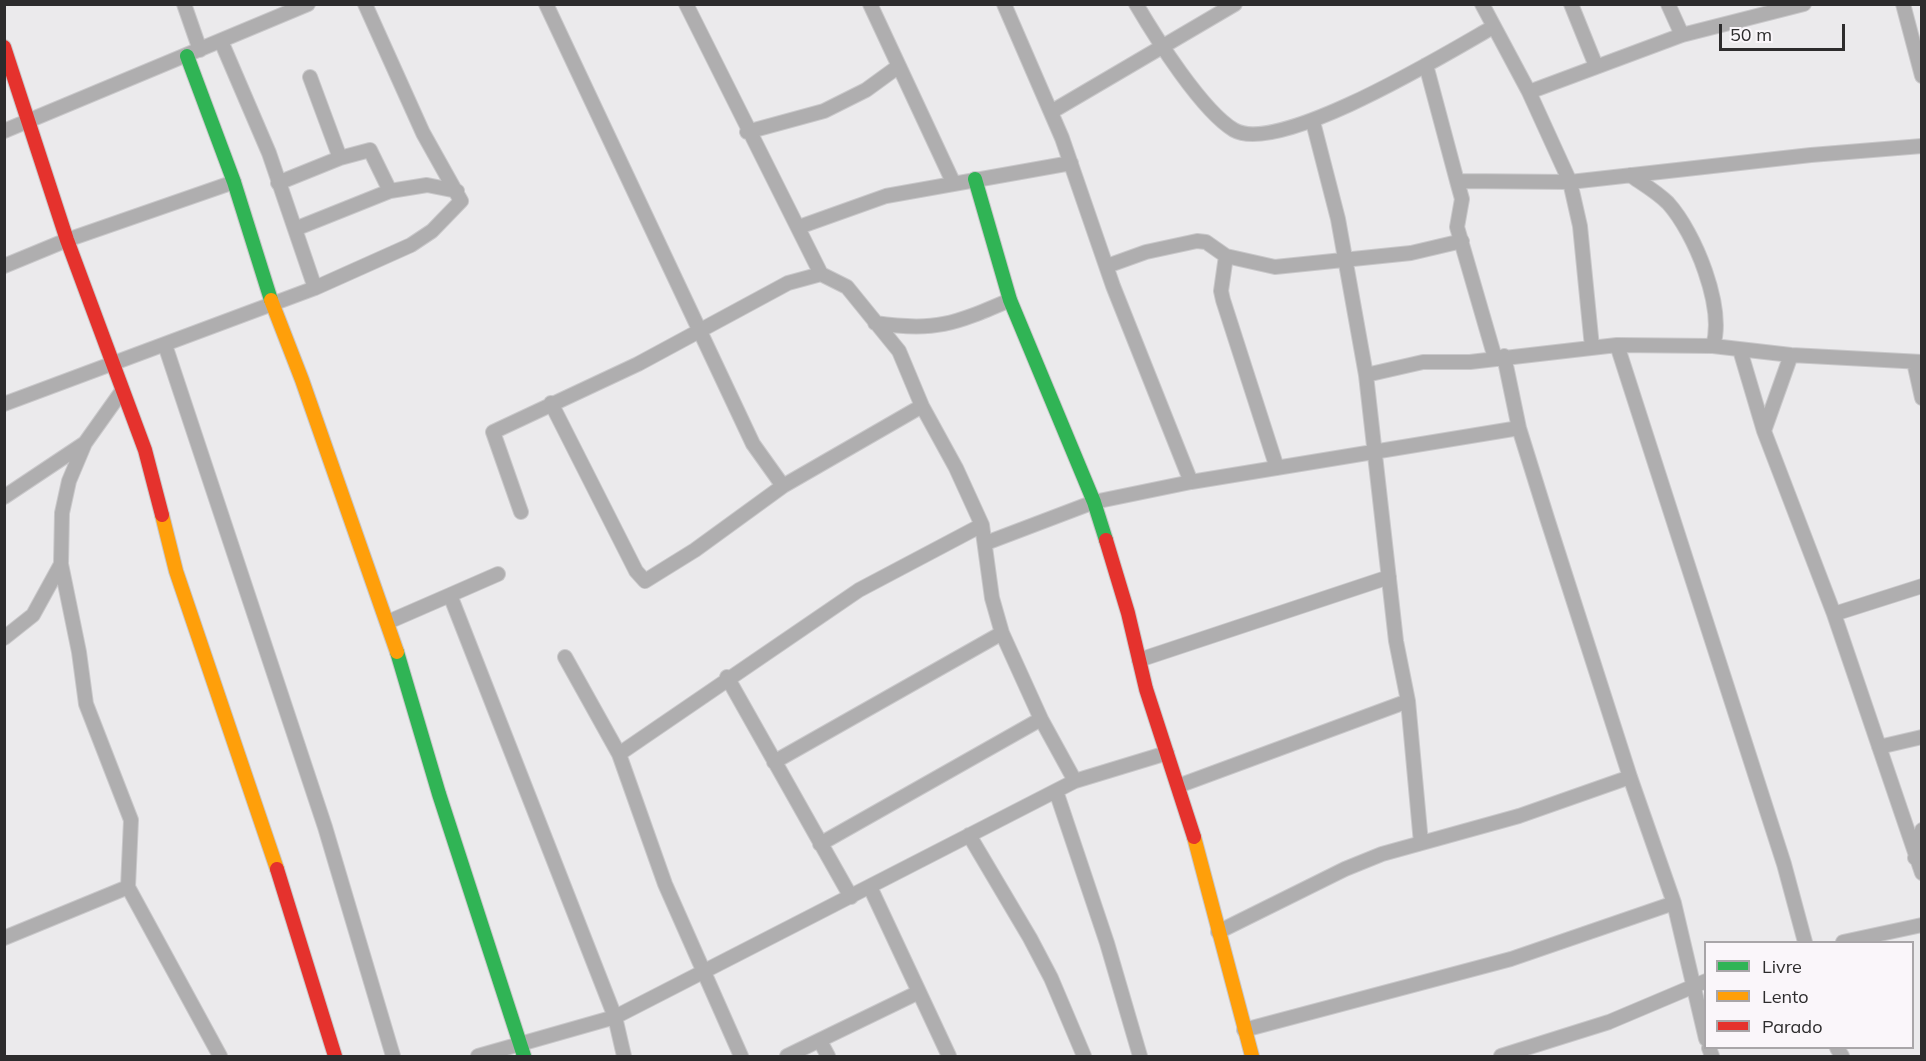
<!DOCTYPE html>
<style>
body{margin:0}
#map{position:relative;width:1926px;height:1061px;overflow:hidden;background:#ebeaec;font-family:Mulish,sans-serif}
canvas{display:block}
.frame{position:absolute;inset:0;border:6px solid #2d2c2d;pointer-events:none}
.legend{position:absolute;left:1704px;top:941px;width:210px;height:108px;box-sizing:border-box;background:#faf6fa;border:2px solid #a8a5a8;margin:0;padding:8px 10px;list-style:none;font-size:18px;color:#2d2c2d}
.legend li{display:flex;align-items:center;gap:12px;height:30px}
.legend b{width:30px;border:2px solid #a8a5a8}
.scale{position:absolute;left:1719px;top:24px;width:126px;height:27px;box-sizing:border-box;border:3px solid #2d2c2d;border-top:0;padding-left:8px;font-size:18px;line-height:21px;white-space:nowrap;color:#2d2c2d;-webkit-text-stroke:4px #faf6fa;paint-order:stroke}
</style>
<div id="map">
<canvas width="1926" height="1061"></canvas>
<div class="frame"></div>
<ul class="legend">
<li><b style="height:8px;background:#30b455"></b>Livre</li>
<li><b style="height:8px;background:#ff9f0a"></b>Lento</li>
<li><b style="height:8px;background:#e5322d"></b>Parado</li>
</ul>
<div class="scale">50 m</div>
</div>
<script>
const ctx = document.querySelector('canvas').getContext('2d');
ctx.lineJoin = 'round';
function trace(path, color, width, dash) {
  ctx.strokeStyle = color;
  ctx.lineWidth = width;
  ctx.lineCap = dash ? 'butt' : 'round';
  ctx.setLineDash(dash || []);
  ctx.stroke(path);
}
const street = new Path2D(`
 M184,4L200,50
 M546,4L753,444L783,486
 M686,4L821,274L847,287L899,351L922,406L956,468L982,525L992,598L1002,633L1041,719L1075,781
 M870,4L953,182
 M1004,4L1062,138L1113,286L1191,482
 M1136,4C1156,38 1202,111 1234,130C1279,156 1449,52 1493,27
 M1482,4L1529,92L1570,182L1580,226L1592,347
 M1571,4L1596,66
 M1668,4L1682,35
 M1903,4L1922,76
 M221,41L269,153L315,288L411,245L432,231L461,201L423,133L365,4
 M1426,65L1457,181
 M310,77L340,158
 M1529,92L1682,35L1804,4
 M1051,112L1235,4
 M1313,122L1338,219L1366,375L1396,641L1408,701L1421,843
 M4,131L308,4
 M747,132L824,111L866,90L899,66
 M1630,175C1643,184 1657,192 1668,203C1695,233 1725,307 1713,346
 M278,183L340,158L370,150L390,191
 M799,227L886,196L1071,163
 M295,229L390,191L427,185L457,191
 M1226,256L1221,291L1223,300L1277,468
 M4,266L67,240L234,182
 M1107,266L1146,252L1197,241L1206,242L1226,256L1275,267L1411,253L1462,241
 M875,323C936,332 954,324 1010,300
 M165,345L325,827L393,1056
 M1617,345L1784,864L1805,942
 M1740,350L1764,431L1834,614L1922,873
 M1504,356L1519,428L1547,518L1630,777L1674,903L1706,1039
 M1495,358L1457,227L1462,199L1457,181L1570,182L1811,155L1922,146
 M1914,362L1922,398
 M1366,375L1423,362H1470L1617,345L1713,346L1791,355L1922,362
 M551,403L636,571L645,581L695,550L783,486L922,406
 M4,404L315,288
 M1764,431L1791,355
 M4,497L85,443L122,391
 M521,512L493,432L638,364L788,283L821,274
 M986,543L1094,502L1191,482L1519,428
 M61,564L79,652L86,704L131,820L128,887L220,1056
 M498,574L450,595L615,1017L624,1056
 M1834,614L1922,586
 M388,622L450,595
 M4,638L33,615L61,564L62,513L69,481L85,443
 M565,657L619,754L665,884L741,1056
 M1139,660L1389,577
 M727,677L851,897
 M1879,747L1922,737
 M619,754L859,590L982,525
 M774,762L1002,633
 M1178,786L1408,701
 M1056,791L1107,943L1140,1056
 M969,835L1030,938L1051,978L1084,1056
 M820,844L1041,719
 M1915,858L1922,830
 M870,887L949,1056
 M1218,932L1345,869L1382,854L1519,816L1630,777
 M4,938L128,887
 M1843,942L1922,925
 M1244,1030L1511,959L1674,903
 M820,1041L828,1056
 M1709,1048L1712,1056
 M1837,1048L1842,1056
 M478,1056L615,1017L1075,781L1167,753
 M787,1056L919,992
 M1501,1056L1609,1022L1706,981`);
const fast = new Path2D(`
 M187,56L234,182L271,300
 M975,179L1010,300L1094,502L1106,540
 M397,652L439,794L524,1056`);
const slow = new Path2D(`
 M271,300L302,380L397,652
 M162,515L176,571L277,869
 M1194,837L1252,1056`);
const jam = new Path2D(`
 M4,47L67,240L145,450L162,515
 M1106,540L1128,613L1146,689L1194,837
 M277,869L335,1056`);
trace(street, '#c9c8ca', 16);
trace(fast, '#c9c8ca', 16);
trace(slow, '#c9c8ca', 16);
trace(jam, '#c9c8ca', 16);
trace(street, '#afaeaf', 14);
trace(fast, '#30b455', 14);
trace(slow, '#ff9f0a', 14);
trace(jam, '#e5322d', 14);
</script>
